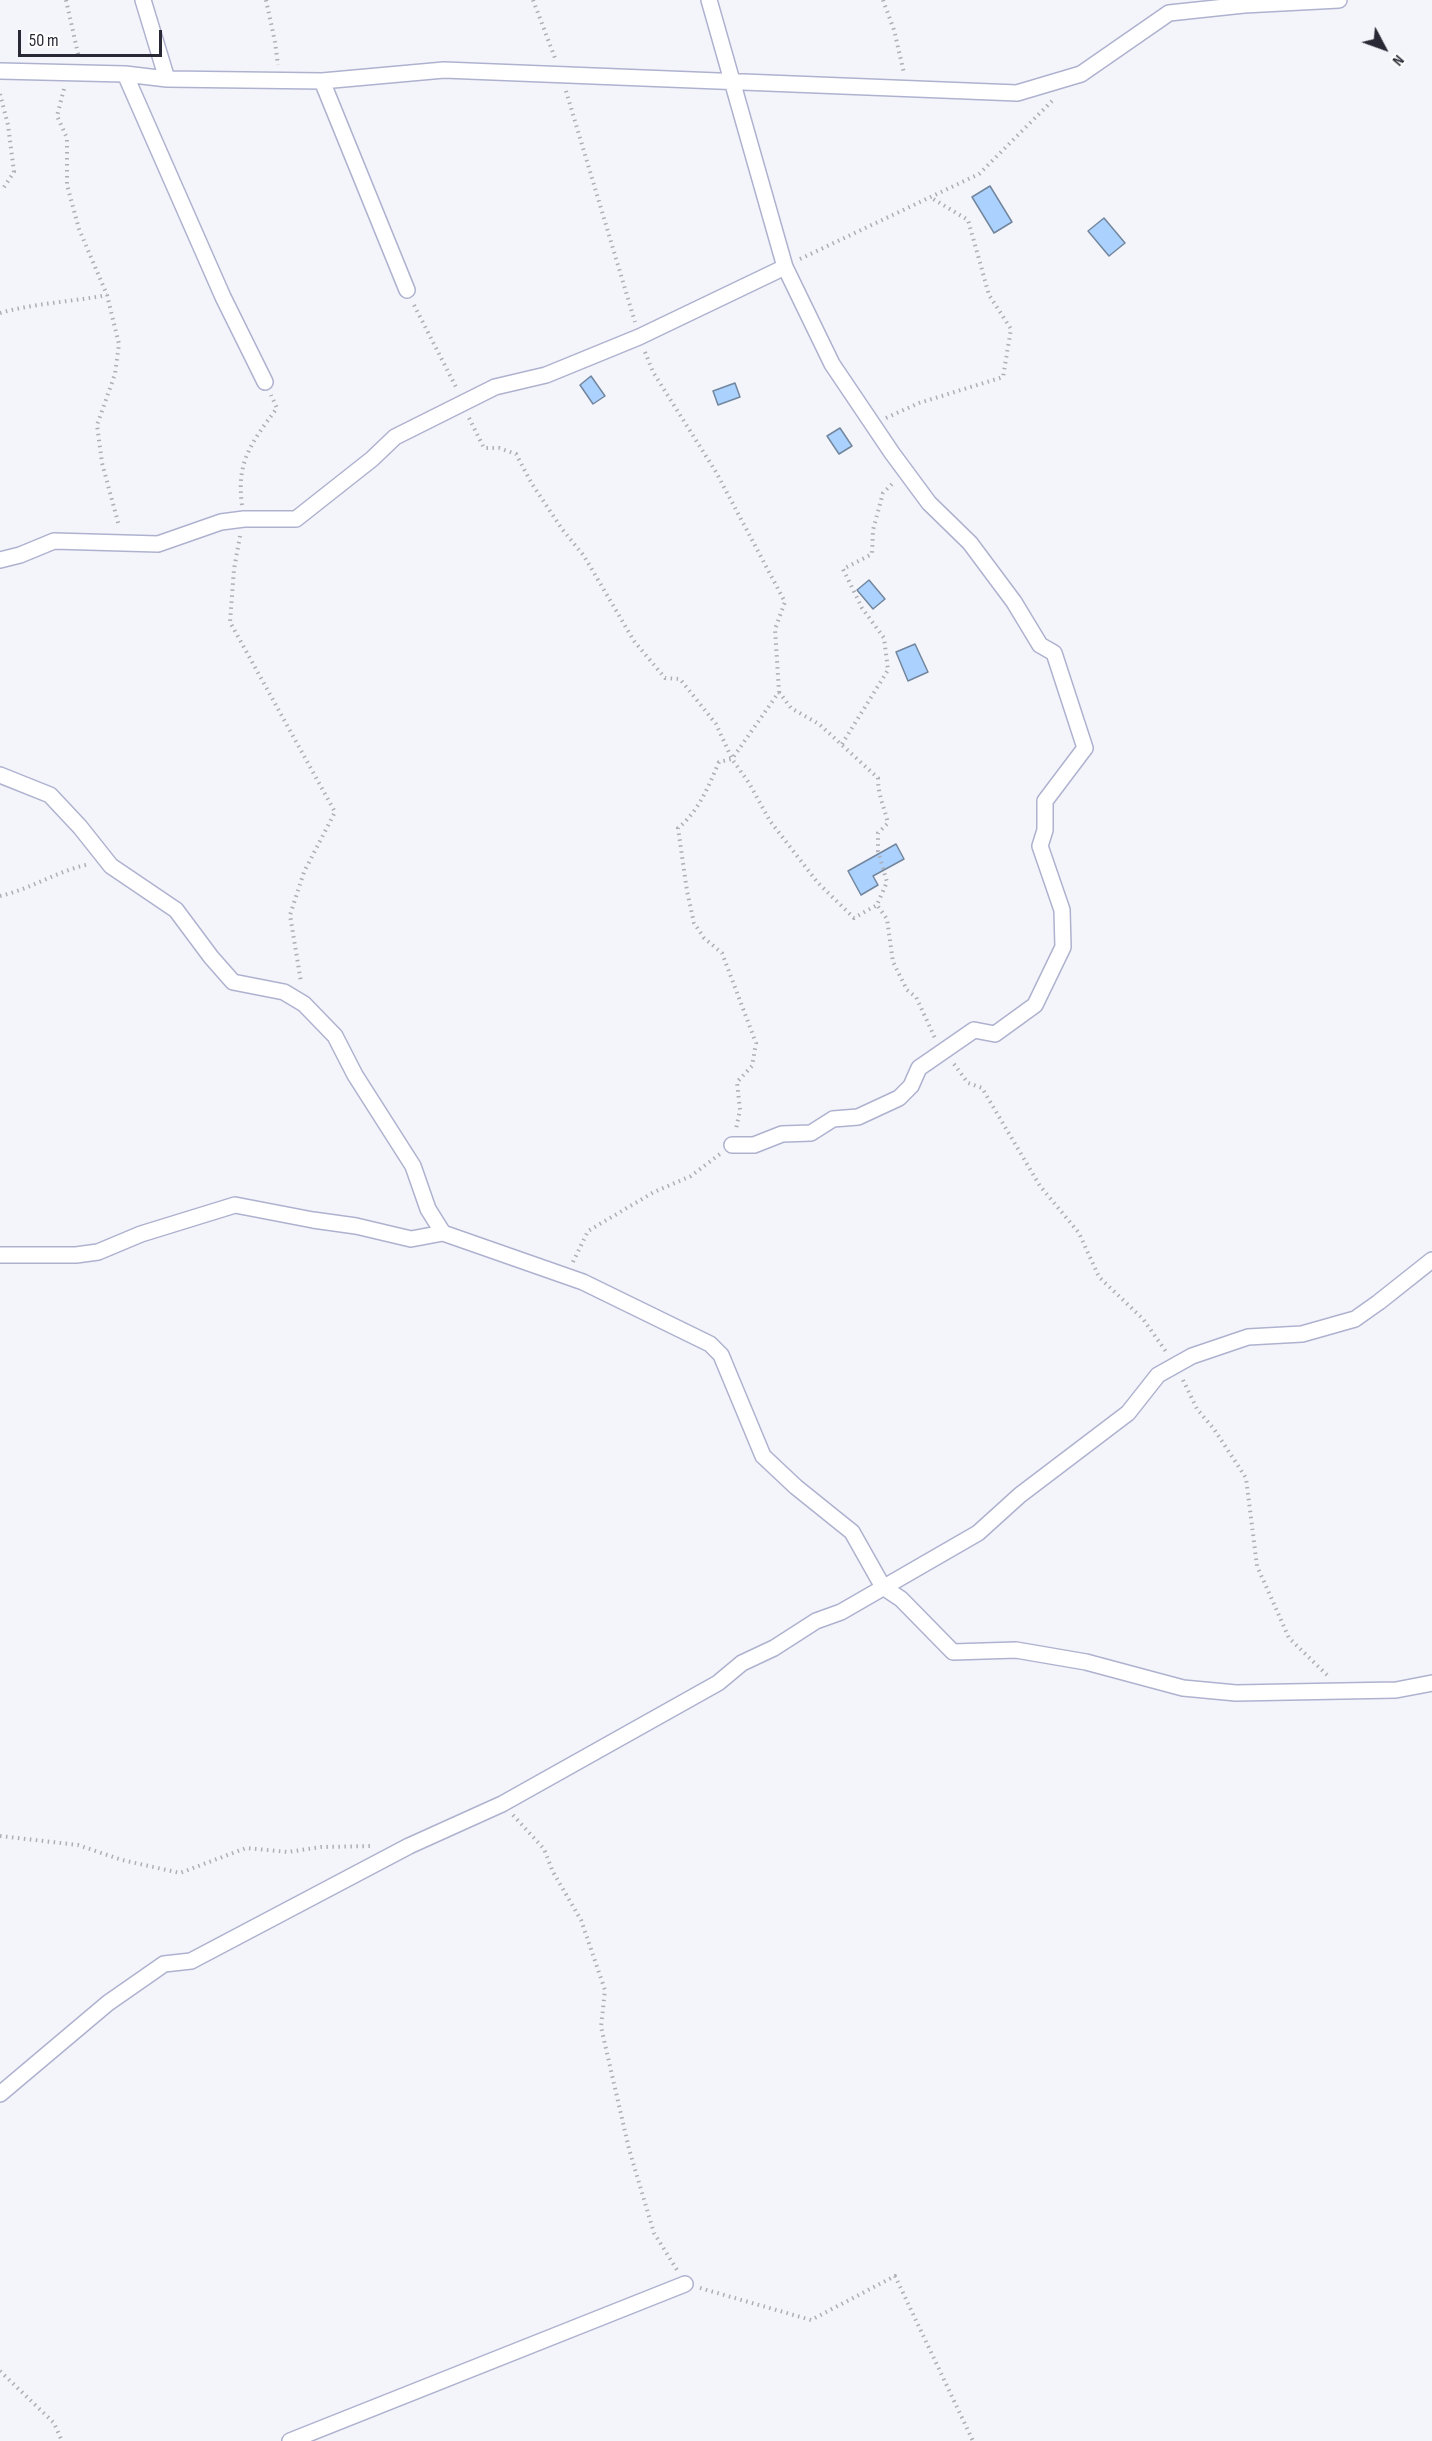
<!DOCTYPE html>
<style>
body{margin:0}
#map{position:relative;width:1432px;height:2441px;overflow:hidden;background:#f4f5fb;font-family:"Sofia Sans Condensed",sans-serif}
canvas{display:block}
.north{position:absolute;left:1354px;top:18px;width:60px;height:60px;-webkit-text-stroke:4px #fff;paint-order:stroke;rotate:131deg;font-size:16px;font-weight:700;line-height:24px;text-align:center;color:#282934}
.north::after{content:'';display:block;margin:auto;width:21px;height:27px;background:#282934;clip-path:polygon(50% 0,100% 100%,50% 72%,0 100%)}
.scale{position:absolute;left:18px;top:30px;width:144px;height:27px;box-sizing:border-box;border:3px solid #282934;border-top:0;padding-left:8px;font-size:18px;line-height:21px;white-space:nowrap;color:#282934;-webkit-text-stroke:4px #fff;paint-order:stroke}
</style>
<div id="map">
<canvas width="1432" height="2441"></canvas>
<div class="north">N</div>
<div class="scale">50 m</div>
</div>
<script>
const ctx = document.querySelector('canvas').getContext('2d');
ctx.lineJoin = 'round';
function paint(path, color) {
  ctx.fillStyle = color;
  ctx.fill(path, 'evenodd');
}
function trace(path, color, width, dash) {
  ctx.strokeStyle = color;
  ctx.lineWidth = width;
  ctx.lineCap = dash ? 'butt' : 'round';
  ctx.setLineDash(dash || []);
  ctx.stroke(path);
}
const building = new Path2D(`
 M990,186L1012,222L994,233L972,197Z
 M1104,218L1125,243L1109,256L1088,231Z
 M591,376L605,396L593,404L580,385Z
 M735,383L740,397L718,405L713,391Z
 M840,428L852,446L839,454L827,436Z
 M869,580L885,599L873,609L857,590Z
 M915,644L928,672L908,681L896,652Z
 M896,844L904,859L873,876L878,885L861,895L848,871Z`);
paint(building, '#abd2fe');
trace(building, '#72869d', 1.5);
const street = new Path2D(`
 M143,0L167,79
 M709,0L785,267L832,364L892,453L929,503L970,543L1014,602L1040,645L1054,653L1085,748L1045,801V830L1040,846L1062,910L1063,947L1035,1005L995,1034L974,1030L919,1068L911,1086L899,1098L858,1117L833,1119L811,1133L782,1134L754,1145H732
 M0,71L125,74L167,79L322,81L444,70L1017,93L1081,74L1169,13L1244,5L1339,0
 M125,74L223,297L265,382
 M322,81L407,290
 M0,560L20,555L54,541L158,544L221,522L244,519H296L372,459L395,437L495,387L546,375L639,337L785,267
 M0,775L50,795L80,827L111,866L176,910L211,957L233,982L284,992L304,1004L335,1036L355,1075L413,1166L428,1209L443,1233L583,1282L710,1344L721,1355L763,1456L796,1487L852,1532L883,1587L901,1599L953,1652L1016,1650L1086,1662L1183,1688L1236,1693L1396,1690L1432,1683
 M0,1255H76L98,1252L141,1234L235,1205L313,1220L356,1226L411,1239L443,1233
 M0,2094L108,2003L164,1964L191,1961L409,1846L502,1804L718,1683L742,1663L774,1648L816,1621L841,1612L978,1533L1020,1495L1128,1413L1158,1375L1192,1356L1248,1337L1302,1334L1355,1319L1379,1302L1432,1260
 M290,2441L685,2284`);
trace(street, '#aeb2cf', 18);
trace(new Path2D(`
 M66,0L79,58
 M266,0L275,42L278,65
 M533,0L555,58
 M883,0L894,30L904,73
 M64,89L57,116L67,138V185L79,229L107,295L119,344L115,374L97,425L102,463L119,526
 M566,91L635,322
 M0,94L8,125L14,172L2,190
 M800,259L979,174L1052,101
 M414,305L457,389
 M0,313C35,303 71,302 107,295
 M645,352L653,372L716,472L785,602L775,629L779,692L732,759L719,762C708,787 699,811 678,828L687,891L694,923L704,938L722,953L756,1043L752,1066L737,1082L740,1110L736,1129
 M469,418L484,448H499L516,454L532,484L562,529L584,556L634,641L665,678L680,679L716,724L732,759L749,783L770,821L818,883L854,918L877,905
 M886,418L919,403L1003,377L1011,329L989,295L968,220L930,197
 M242,505C236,461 252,442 277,408L271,395
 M240,536L234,569L230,622L335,812L304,872L290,915L301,982
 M779,692L791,708L819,724L878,778C878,796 884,806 888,823L878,833V851L887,882L877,905L887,919L893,962L907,990L916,997L935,1038
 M842,744L888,670L884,638L862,608L843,569L872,554L873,530L883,493L894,482
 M0,896C31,889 59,870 90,864
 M954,1064L968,1083L982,1088L1040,1186L1079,1233L1099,1277L1143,1319L1167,1353
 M573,1262L588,1231L654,1192L691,1176L720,1154
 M1183,1380L1197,1409L1214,1429L1246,1478L1257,1566L1289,1638L1327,1675
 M513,1815L544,1849L553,1872L581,1920L605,1990L601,2027L629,2149L654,2233L677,2270
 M0,1836L78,1845L122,1860L180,1873L246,1848L288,1852L321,1847L372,1846
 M700,2288L811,2320L895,2276L973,2441
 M0,2371L54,2423L62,2441`), '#adaeb6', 4, [1.5, 4.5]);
trace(street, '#fff', 15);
</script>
